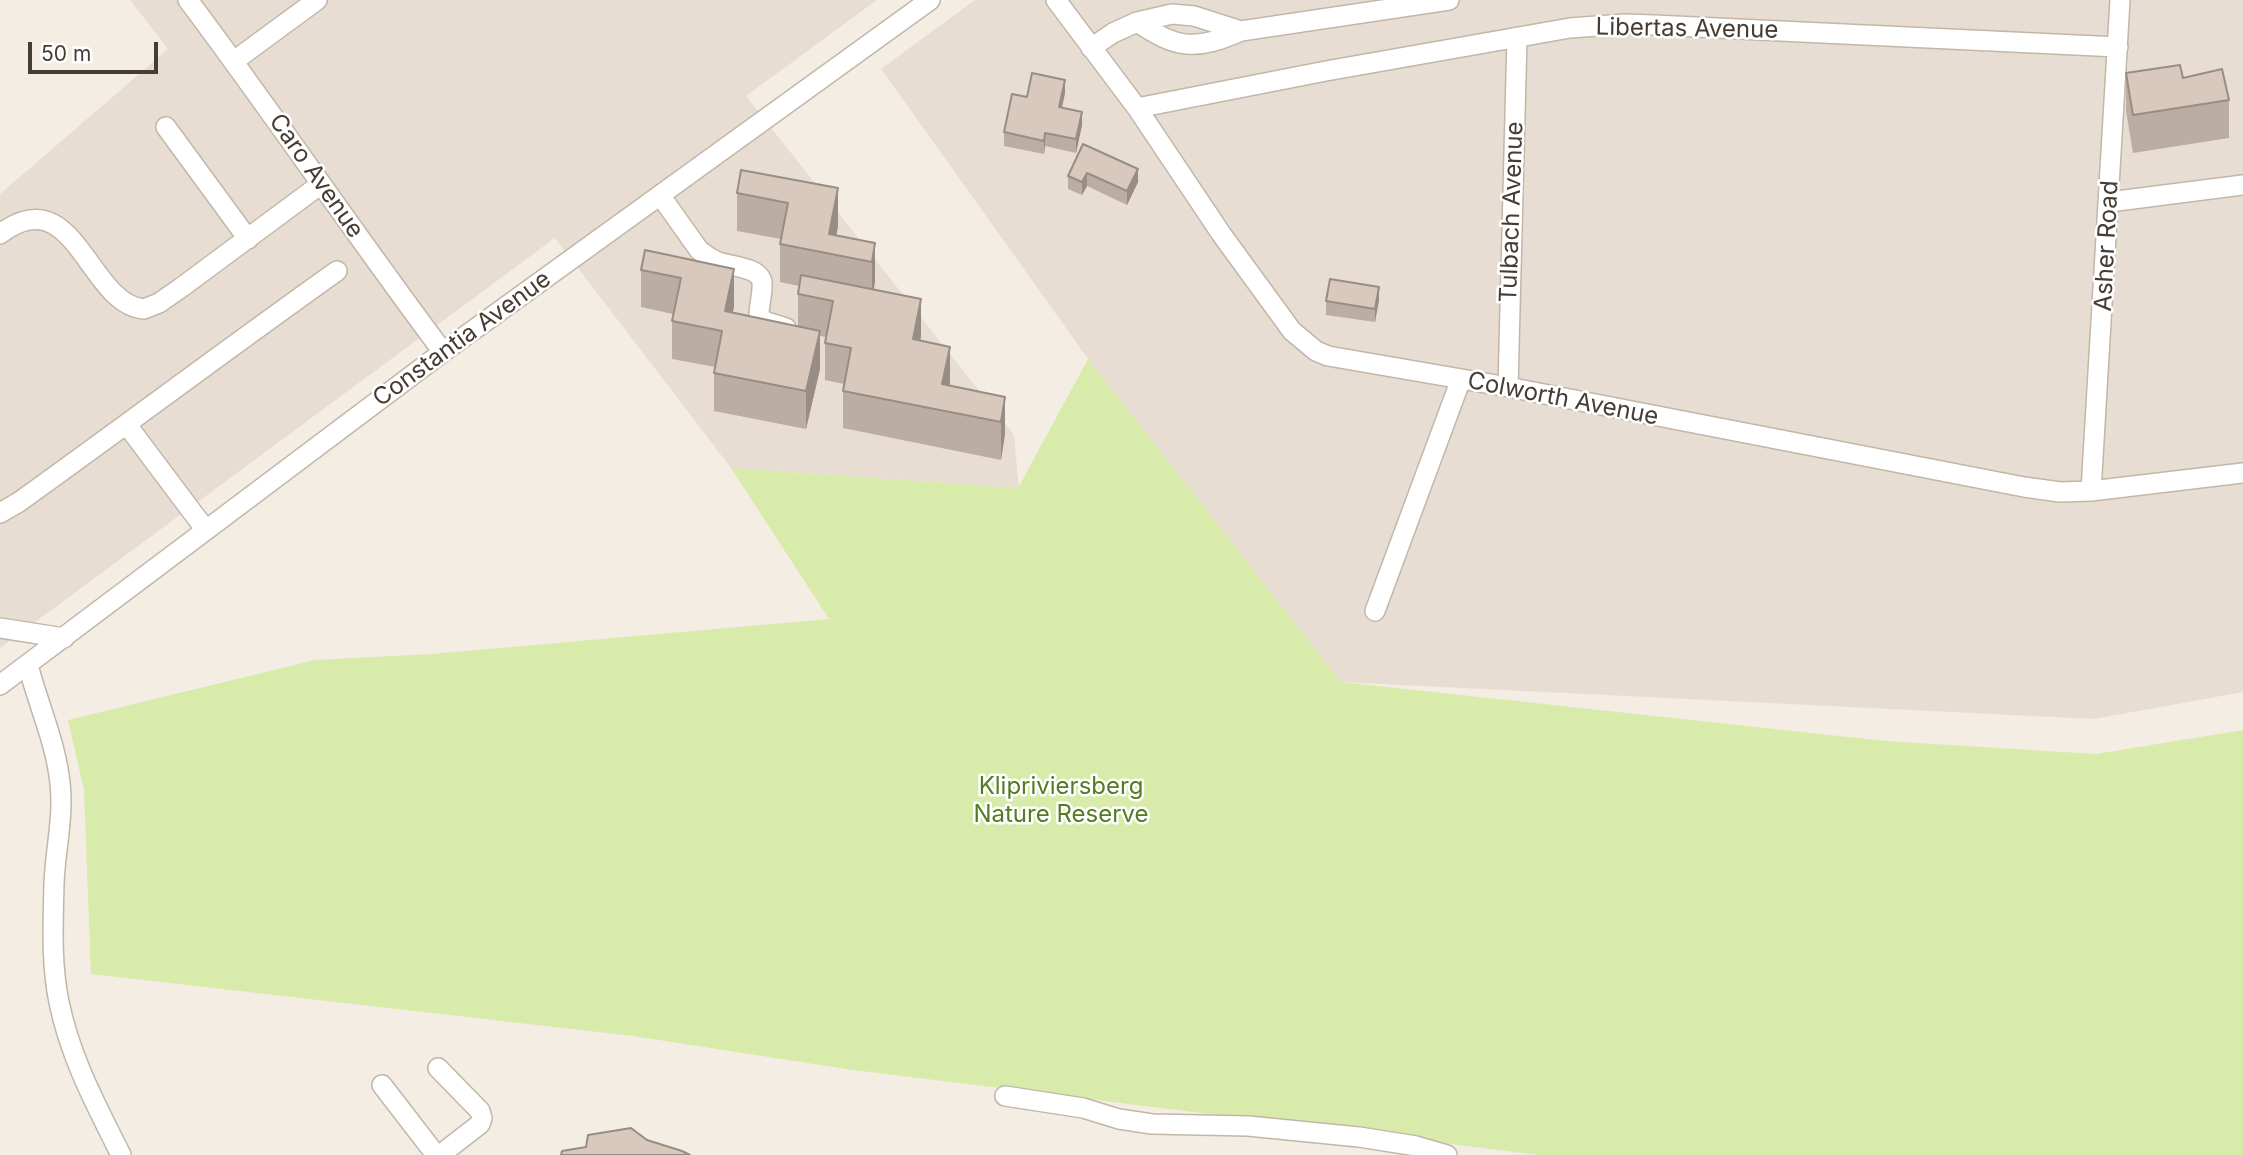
<!DOCTYPE html>
<style>
body{margin:0}
#map{position:relative;width:2243px;height:1155px;overflow:hidden;background:#f4ede4;font-family:Inter,sans-serif}
canvas{display:block}
.scale{position:absolute;left:28px;top:42px;width:130px;height:32px;box-sizing:border-box;border:4px solid #463c34;border-top:0;padding-left:9px;font-size:21px;line-height:24px;white-space:nowrap;color:#463c34;-webkit-text-stroke:5px #fff;paint-order:stroke}
</style>
<div id="map">
<canvas width="2243" height="1155"></canvas>
<div class="scale">50 m</div>
</div>
<script>
const ctx = document.querySelector('canvas').getContext('2d');
ctx.lineJoin = 'round';
function paint(path, color) {
  ctx.fillStyle = color;
  ctx.fill(path, 'evenodd');
}
function trace(path, color, width, dash) {
  ctx.strokeStyle = color;
  ctx.lineWidth = width;
  ctx.lineCap = dash ? 'butt' : 'round';
  ctx.setLineDash(dash || []);
  ctx.stroke(path);
}
function write(font, color, halo, rows, align = 'center') {
  ctx.font = font + ' Inter,sans-serif';
  ctx.lineWidth = 5;
  ctx.setLineDash([]);
  ctx.textBaseline = 'middle';
  ctx.strokeStyle = halo;
  ctx.fillStyle = color;
  for (const [text, x, y, turn = 0] of rows) {
    ctx.save();
    ctx.translate(x, y);
    ctx.rotate((+turn || 0) * Math.PI / 180);
    ctx.textAlign = isNaN(turn) ? turn : align;
    if (halo) ctx.strokeText(text, 0, 0);
    ctx.fillText(text, 0, 0);
    ctx.restore();
  }
}
paint(new Path2D(`
 M130,0H877L746,96L1014,435L1019,488L731,468L555,238L0,648V194L168,49Z
 M975,0H2243V692L2094,719L1341,682L1088,359L881,69Z`), '#e8ddd2');
paint(new Path2D(`
 M1088,359L1341,682L1885,741L2096,754L2243,730V1155H1539L846,1069L633,1036L91,974L84,790L68,720L315,660L432,654L829,619L731,468L1018,488Z`), '#d8ebaa');
const minor = new Path2D(`
 M188,0C275,116 356,236 443,352
 M1056,0L1137,108L1222,235L1292,331L1316,351L1328,356L1508,387L2024,487L2060,492L2091,491L2243,473
 M1137,22C1177,49 1196,51 1241,31
 M1091,48L1113,33L1137,22L1172,14L1194,16L1241,31L1449,0
 M234,61L317,0
 M1137,108L1326,71L1570,28L1625,24L1654,25L2118,47
 M166,127L248,239
 M660,195L699,250C705,255 711,259 718,262C730,266 759,267 762,282C763,292 759,305 759,315L764,321L786,328
 M2109,202L2243,185
 M0,234C75,177 88,305 144,309L159,303L182,287L321,184
 M1508,387L1517,37
 M127,425L205,529
 M2091,491L2120,0
 M0,513L19,502C125,426 230,347 337,271
 M1375,611L1461,379
 M0,628L64,638
 M28,665C38,704 56,743 60,783C64,817 55,851 54,884C53,923 51,964 59,1002C70,1057 96,1105 121,1155
 M0,685L443,352L930,0
 M438,1068L480,1111L482,1118L480,1124L440,1155
 M382,1085L436,1155
 M1005,1096L1083,1108L1119,1119L1152,1124L1248,1126L1359,1137L1416,1146L1447,1155`);
trace(minor, '#c3b6a9', 22);
trace(minor, '#fff', 19);
paint(new Path2D(`
 M2126,73L2183,78L2229,100V138L2133,153L2126,111Z
 M1065,93L1062,108L1082,125L1076,153L1045,146L1044,154L1004,146V132L1027,97Z
 M1083,144L1138,182L1127,205L1087,186L1082,195L1068,189V176Z
 M741,170L838,226L836,236L875,243V281L874,289L921,336L920,341L949,386L1005,397V434L1001,460L843,428V391L844,384L825,380V343L826,337L820,336V369L806,429L714,411V373L715,367L672,359V321L673,314L641,307V270L645,250L734,307L732,313L798,327V294L799,286L780,282V244L781,239L737,231V193Z
 M1379,300L1375,322L1326,315V301Z`), '#bbada2');
paint(new Path2D(`
 M1065,80V93L1059,120V107Z
 M1082,112V125L1076,153V139Z
 M1045,133V146L1044,154V141Z
 M1138,169V182L1127,205V191Z
 M1087,173V186L1082,195V182Z
 M838,188V226L833,254L829,234Z
 M875,243V281L872,300V262Z
 M734,269V307L725,349V311Z
 M1379,287V300L1375,322V309Z
 M921,299V336L913,377V339Z
 M820,331V369L806,429V391Z
 M950,347V384L944,411L942,384Z
 M1005,397V434L1001,460V422Z`), '#988d84');
const building = new Path2D(`
 M2180,65L2183,78L2222,69L2229,100L2133,115L2126,73Z
 M1032,73L1065,80L1059,107L1082,112L1076,139L1045,133L1044,141L1004,132L1012,94L1027,97Z
 M1083,144L1138,169L1127,191L1087,173L1082,182L1068,176Z
 M741,170L838,188L829,234L875,243L872,262L780,244L788,203L737,193Z
 M645,250L734,269L725,311L820,331L806,391L714,373L722,331L672,321L681,278L641,270Z
 M801,275L921,299L913,339L950,347L942,384L1005,397L1001,422L843,391L851,348L825,343L833,301L798,294Z
 M1330,279L1379,287L1375,309L1326,301Z
 M631,1128L647,1140L682,1151L690,1155H561L562,1151L586,1147L588,1135Z`);
paint(building, '#d9c9bc');
trace(building, '#988d84', 2);
write('24px', '#463c34', '#fff', [
 ["Libertas Avenue",1687,29,1],
 ["Caro Avenue",316,176,55],
 ["Tulbach Avenue",1512,212,-88],
 ["Asher Road",2107,246,-87],
 ["Constantia Avenue",462,339,-36],
 ["Colworth Avenue",1563,399,11]
]);
write('24px', '#537c23', '#fff', [
 ["Klipriviersberg",1061,787],
 ["Nature Reserve",1061,815]
]);
</script>
